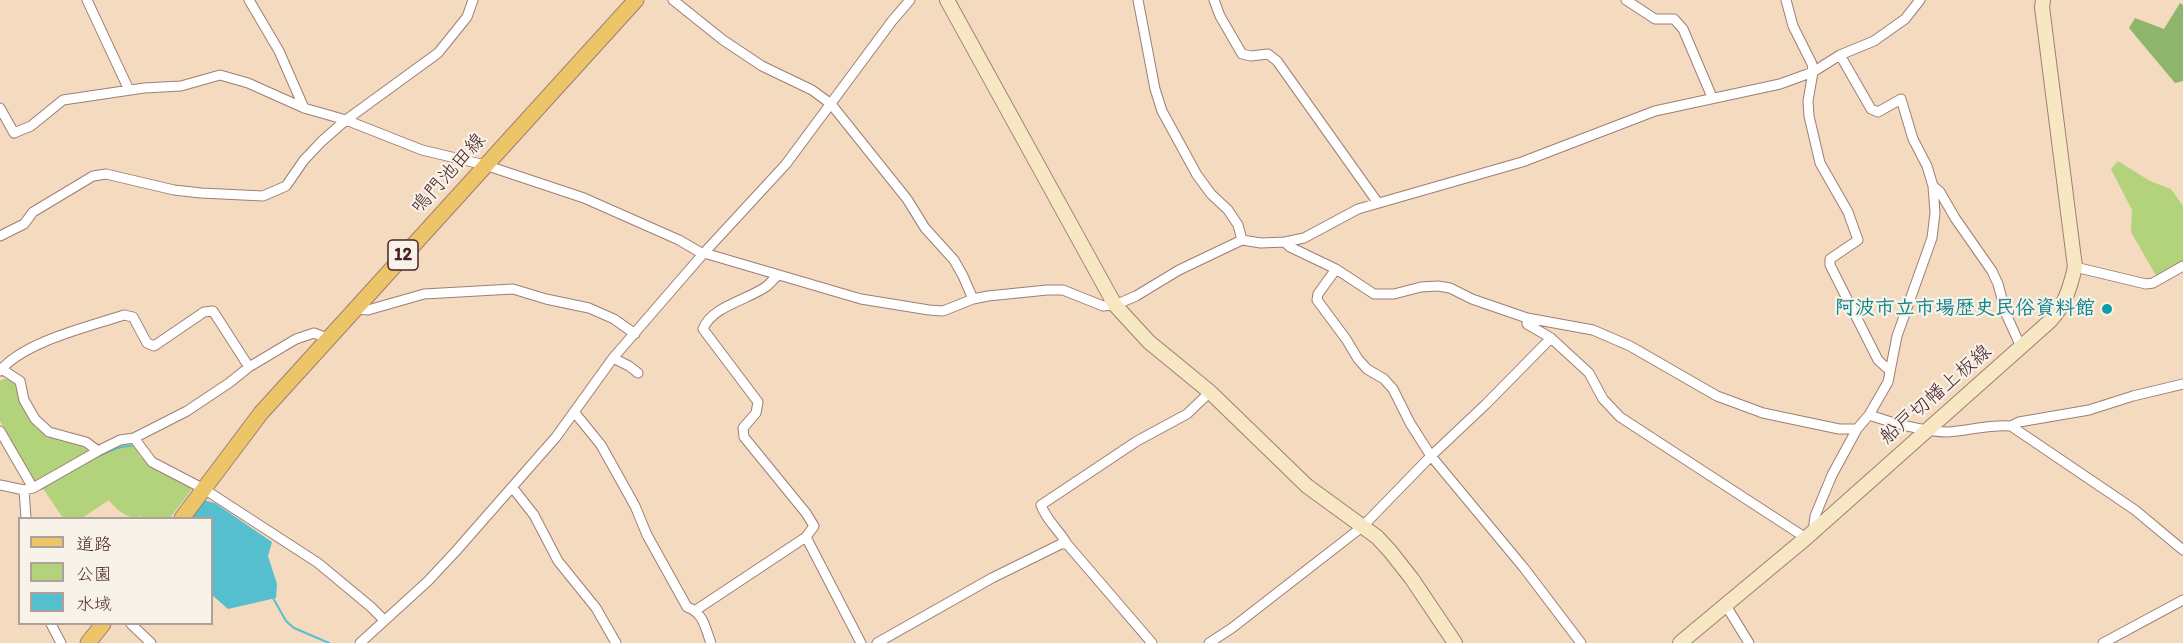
<!DOCTYPE html>
<meta charset="utf-8">
<style>
body{margin:0}
#map{position:relative;width:2183px;height:643px;overflow:hidden;background:#f4dbbf;font-family:Itim,"Klee One",sans-serif}
canvas{display:block}
.legend{position:absolute;left:18px;top:517px;width:195px;height:108px;box-sizing:border-box;background:#f7f3e8;border:2px solid #b29e9c;margin:0;padding:8px 10px;list-style:none;font-size:18px;color:#4a1f2b}
.legend li{display:flex;align-items:center;gap:12px;height:30px}
.legend b{width:30px;border:2px solid #b29e9c}
</style>
<div id="map">
<canvas width="2183" height="643"></canvas>
<ul class="legend">
<li><b style="height:8px;background:#ecc569"></b>道路</li>
<li><b style="height:16px;background:#b2d37b"></b>公園</li>
<li><b style="height:16px;background:#55bfd0"></b>水域</li>
</ul>
</div>
<script>
const ctx = document.querySelector('canvas').getContext('2d');
ctx.lineJoin = 'round';
function paint(path, color) {
  ctx.fillStyle = color;
  ctx.fill(path, 'evenodd');
}
function trace(path, color, width, dash) {
  ctx.strokeStyle = color;
  ctx.lineWidth = width;
  ctx.lineCap = dash ? 'butt' : 'round';
  ctx.setLineDash(dash || []);
  ctx.stroke(path);
}
function write(font, color, halo, rows, align = 'center') {
  ctx.font = font + ' Itim,"Klee One",sans-serif';
  ctx.lineWidth = 4.5;
  ctx.setLineDash([]);
  ctx.textBaseline = 'middle';
  ctx.strokeStyle = halo;
  ctx.fillStyle = color;
  for (const [text, x, y, turn = 0] of rows) {
    ctx.save();
    ctx.translate(x, y);
    ctx.rotate((+turn || 0) * Math.PI / 180);
    ctx.textAlign = isNaN(turn) ? turn : align;
    if (halo) ctx.strokeText(text, 0, 0);
    ctx.fillText(text, 0, 0);
    ctx.restore();
  }
}
paint(new Path2D(`
 M2118,161L2150,181L2171,189L2183,206V266L2158,279L2131,232L2132,210L2111,169Z
 M4,379H10L16,385L20,402L36,428L48,436L80,445L97,456L123,444L129,443L133,445L140,456L151,467L168,472L192,489L170,518H144L140,516L137,518C127,518 115,509 109,500L82,518H63L44,490L33,480L0,421V381Z`), '#b2d37b');
paint(new Path2D(`
 M2180,3L2183,5V81L2175,83L2129,28L2135,18L2164,29Z`), '#8db56b');
paint(new Path2D(`
 M203,500L215,503L272,542L268,556L277,584L276,598L228,609L212,595V518H189Z`), '#55bfd0');
trace(new Path2D(`
 M41,489C60,478 112,444 131,446
 M273,598L286,621L294,628L329,643`), '#55bfd0', 2);
const street = new Path2D(`
 M87,0L129,90
 M249,0L279,51L304,108
 M673,0L723,40L762,66L812,90L831,104L907,199L925,228L954,260L963,276L973,299
 M1138,0L1155,89L1162,111L1197,175L1211,194L1228,210L1238,225L1242,240
 M1214,0L1220,16L1242,54L1251,56L1268,54L1277,61L1378,203
 M1626,0L1655,19H1674L1683,29L1712,97
 M1786,0L1793,26L1812,64L1813,72L1808,101L1809,116L1820,163L1848,212L1858,240L1830,259V265L1878,360L1890,371
 M0,108L14,133L31,126L63,100L144,88L181,86L220,75L248,83L304,108L346,120L422,150L485,165L584,198L679,240L703,254
 M1933,186L1940,192L1955,218L1992,271L1998,284L2006,314L2021,347
 M0,236L24,224L33,212L93,176L106,174L174,190L201,193L263,196L286,186L304,160L322,141L346,120L438,53L467,17L473,0
 M1285,242L1290,247L1336,269L1374,294H1394L1421,287L1438,286L1450,288L1472,299L1527,318L1593,330L1630,346L1717,396L1763,413L1839,429H1857
 M704,253L861,299L929,310L943,311L973,299L988,296L1047,290H1063L1103,306L1115,305L1136,296L1179,270L1242,240L1261,243L1285,242L1304,238L1358,209L1522,162L1655,111L1780,84L1813,72L1840,55L1874,41L1905,19L1920,0
 M2075,267L2146,284L2153,283L2183,266
 M1336,269L1318,294L1317,300L1346,339L1358,359L1367,369L1384,379L1393,389L1410,423L1431,456L1524,568L1581,643
 M354,309L368,310L424,294L513,289L546,299L589,308L614,319L635,334
 M1527,318V324L1551,338L1589,373L1603,399L1620,417L1806,538
 M613,358L629,366L638,373
 M0,368L20,381L24,400L35,419L49,432L86,442L98,451
 M0,371C23,342 88,327 124,315L133,317L147,343L154,346L204,312L213,311L249,367
 M575,413L601,445L635,506L647,535L687,607C704,613 705,628 711,643
 M1869,415C1889,422 1926,432 1947,432C1968,431 1990,424 2011,426L2135,510L2183,550
 M2011,426L2019,422L2089,410L2133,396L2183,384
 M0,431L33,488
 M134,438L152,462L204,489L318,563L371,607L384,620
 M0,485L24,490L33,488L98,451L120,440L134,438L187,411L229,383L249,367L296,339L314,333L327,338
 M512,487L534,515L558,561L596,608L616,643
 M24,490L26,518
 M1813,532L1815,516L1832,475L1857,429L1869,415L1888,382L1897,336L1932,238L1935,213L1933,186L1927,166L1913,139L1901,99L1878,112L1871,109L1840,55
 M806,537L861,643
 M1725,604L1749,643
 M696,610L806,537L814,526L806,513L744,437L743,428L756,413L758,402L703,329C712,306 748,300 767,286C770,283 774,279 777,276
 M51,624L61,643
 M131,624L151,643
 M360,643L428,581L456,551L556,437L613,358L703,254L786,164L892,21L910,0
 M877,643L992,578L1061,544H1067
 M1152,643L1067,544C1060,531 1046,520 1041,505L1137,441L1187,414L1210,392
 M1209,643L1232,628L1362,527L1431,456L1486,404L1551,338
 M2103,643L2183,600`);
const secondary = new Path2D(`
 M947,0L1115,305L1149,342L1210,392L1307,486L1377,537L1390,551L1412,579L1455,643
 M1680,643L1806,538L2050,321C2065,305 2070,288 2075,267L2042,7L2043,0`);
const primary = new Path2D(`
 M182,518L261,413L636,0
 M88,643L103,624`);
trace(street, '#9f7d75', 11);
trace(secondary, '#9f7d75', 16);
trace(primary, '#9f7d75', 17);
trace(street, '#fff', 9);
trace(secondary, '#f7e8c3', 14);
trace(primary, '#ecc569', 15);
for (const [x, y, r, color] of [
 [2107,309,6,"#0f9aa8"]
]) {
  const dot = new Path2D();
  dot.arc(x, y, r, 0, 2 * Math.PI);
  ctx.fillStyle = color;
  ctx.fill(dot);
  trace(dot, '#f7f3e8', 2);
}
for (const [x, y, w] of [
 [403,255,30]
]) {
  const box = new Path2D();
  box.roundRect(x - w / 2, y - 15, w, 30, 4.5);
  ctx.fillStyle = '#f7f3e8';
  ctx.fill(box);
  trace(box, '#4a1f2b', 1.5);
}
write('bold 18px', '#4a1f2b', null, [
 ["12",403,255]
]);
write('20px', '#4a1f2b', '#f7f3e8', [
 ["鳴門池田線",449,174,-48],
 ["船戸切幡上板線",1936,395,-41]
]);
write('bold 20px', '#0d838f', '#f7f3e8', [
 ["阿波市立市場歴史民俗資料館",2095,309]
], 'right');
</script>
